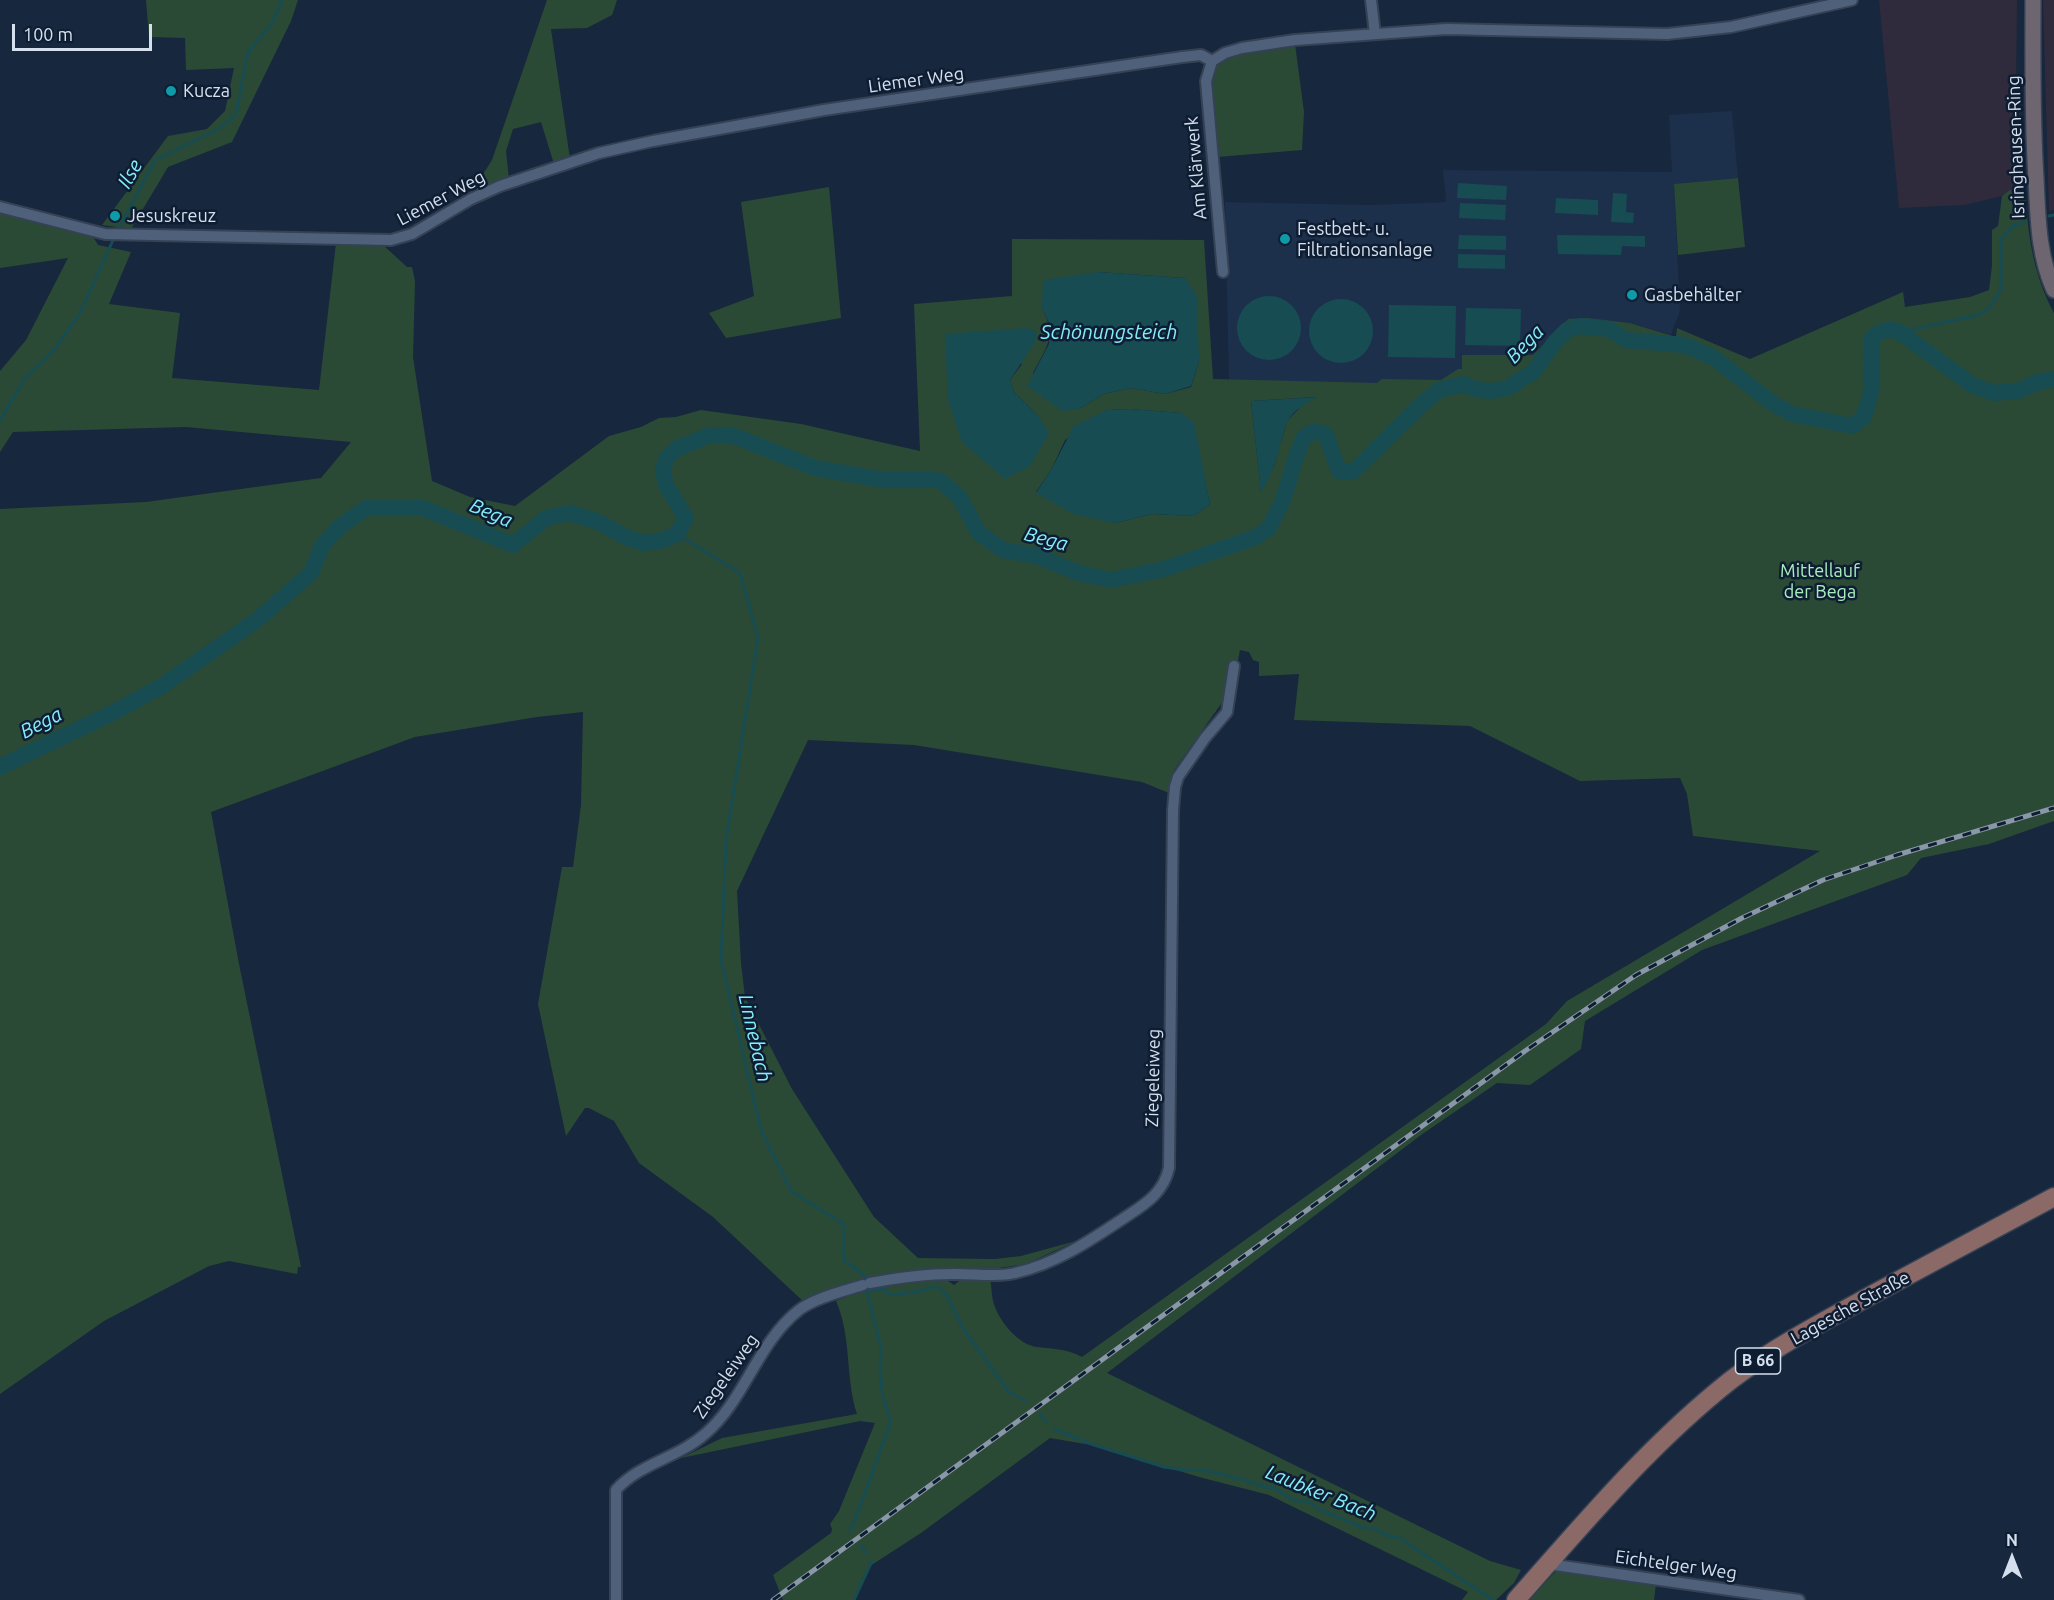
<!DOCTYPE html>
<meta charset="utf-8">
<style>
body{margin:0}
#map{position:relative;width:2054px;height:1600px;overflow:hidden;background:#17273d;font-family:Ubuntu,sans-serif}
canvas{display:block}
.north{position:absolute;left:1982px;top:1528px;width:60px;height:60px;-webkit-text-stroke:4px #0e1d32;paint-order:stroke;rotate:0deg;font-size:16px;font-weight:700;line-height:24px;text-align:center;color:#d5e0ef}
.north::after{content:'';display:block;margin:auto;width:21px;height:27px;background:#d5e0ef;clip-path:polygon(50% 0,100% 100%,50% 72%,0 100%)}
.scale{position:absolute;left:12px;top:24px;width:140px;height:27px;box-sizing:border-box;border:3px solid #d5e0ef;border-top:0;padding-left:8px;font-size:18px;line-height:21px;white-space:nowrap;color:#d5e0ef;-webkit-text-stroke:4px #0e1d32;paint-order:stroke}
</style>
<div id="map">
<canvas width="2054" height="1600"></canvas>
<div class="north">N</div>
<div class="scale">100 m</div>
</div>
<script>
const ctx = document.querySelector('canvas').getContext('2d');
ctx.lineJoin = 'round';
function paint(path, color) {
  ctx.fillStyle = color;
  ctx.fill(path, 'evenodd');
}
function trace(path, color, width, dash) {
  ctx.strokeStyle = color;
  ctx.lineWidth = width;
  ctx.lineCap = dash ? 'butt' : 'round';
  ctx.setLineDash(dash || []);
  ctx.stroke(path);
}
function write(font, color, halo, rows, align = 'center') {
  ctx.font = font + ' Ubuntu,sans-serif';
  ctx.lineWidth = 5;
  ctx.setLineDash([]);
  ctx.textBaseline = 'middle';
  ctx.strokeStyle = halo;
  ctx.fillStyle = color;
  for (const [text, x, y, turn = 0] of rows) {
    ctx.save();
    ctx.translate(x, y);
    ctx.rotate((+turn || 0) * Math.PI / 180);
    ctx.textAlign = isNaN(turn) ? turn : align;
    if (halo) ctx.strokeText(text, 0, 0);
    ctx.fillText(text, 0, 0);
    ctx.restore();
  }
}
paint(new Path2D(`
 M1879,0H2017L2015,186L2002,196L1965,205L1899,208Z
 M2043,0H2054V210L2049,211Z`), '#2f2b3c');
paint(new Path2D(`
 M1732,111L1738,178L1674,184L1680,311L1671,335L1630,323L1568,319L1533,355H1462V385L1229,381L1225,202L1370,205L1446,202L1443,170L1672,172L1669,115Z`), '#1c304c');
paint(new Path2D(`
 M146,0H298L291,21L232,142L168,167L131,229L102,225L168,136L207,129L225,111L234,68L186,70L185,38L149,37Z
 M547,0H617L612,15L587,28L551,29L570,159L554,164L541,122L513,129L506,151L509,179L470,195L492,160Z
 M1295,44L1304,112L1302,150L1217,157L1210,83L1216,67L1228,56Z
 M1738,178L1745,247L1678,255L1674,184Z
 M2015,186L2025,192C2028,235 2033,274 2054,313V821L1989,844L1921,858L1907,875L1702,950L1585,1021L1581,1049L1530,1085L1497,1083L1421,1135L1107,1373L1490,1561L1521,1570L1514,1583L1496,1600H1462L1468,1592L1269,1495L1199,1477L1097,1446L1050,1438L921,1533L870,1566L855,1600H783L773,1575L831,1533L832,1529L830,1524L839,1511L875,1423L860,1421L681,1458L722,1438L857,1414C845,1378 852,1337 836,1301L861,1291L805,1303L713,1217L639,1163L614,1121L589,1108H585L566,1136L538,1004L562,867H573L581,805L583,712L537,717L415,737L211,812L239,964L301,1267H298L297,1274L229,1261L209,1266L104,1321L0,1394V509L146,502L321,478L351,442L186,427L13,432L0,452V371L26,340L68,258L0,268V210L90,232L98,245L131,252L109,304L180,313L172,378L319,390L336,243H375L383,245L407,267H412L415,281L413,357L432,481L470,497L515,506L609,436L641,427L659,418L676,417L701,410L801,424L920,451L914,304L1012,296V239L1204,240L1213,379L1377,383L1382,379L1441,380L1458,369H1462V355H1533L1568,319L1587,318L1630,323L1676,337L1677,328L1750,359L1903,292L1905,307L1970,297L1989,290L1992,266V230L1998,226L2002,196ZM1098,272L1185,278L1199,362L1191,387L1165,394L1131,388L1104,394L1079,409L1033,373C1047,346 1057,337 1042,308ZM945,334L1022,364L1010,380L1014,392L1039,417ZM1317,397L1303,404L1287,421L1274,466L1261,491L1251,401ZM1131,409L1181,413L1202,466L1210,504L1194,516L1152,514L1115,523L1036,492L1051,470L1065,440L1107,410ZM1240,650L1249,652L1253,660L1259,662V676L1299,674L1294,720L1470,726L1580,781L1680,778L1687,794L1693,836L1820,851L1567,1001L1546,1024L1082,1357C1067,1349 1054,1349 1037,1347C1019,1345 1001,1323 995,1307C991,1298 992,1288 990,1279L959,1281L954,1285L932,1270L992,1269L1026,1264L1076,1241L1021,1256L995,1259L918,1258L874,1217L792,1089L745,997L741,963L737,891L808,740L914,745L1142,782L1169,793L1174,770L1226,697L1235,676Z
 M829,187L841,318L726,338L709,313L754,296L741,202Z
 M1556,1571L1656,1584L1654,1600H1529Z`), '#2b4a35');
paint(new Path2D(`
 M1458,183L1507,186L1506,200L1457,198Z
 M1613,193L1627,194L1626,212L1634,213L1633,223L1611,222Z
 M1556,198L1598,200V215L1555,213Z
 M1460,203L1506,205L1505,220L1459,218Z
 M1459,235L1506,236V250L1458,249Z
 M1557,235L1645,236V247L1622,246L1621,255L1558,254Z
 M1458,254L1505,255V269L1458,268Z
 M1098,272L1185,278L1197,296L1199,362L1191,386L1165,394L1131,388L1104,394L1079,409L1063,411L1027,386L1049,344L1050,325L1042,308L1043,280Z
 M1237 328a32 32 0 1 1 64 0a32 32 0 1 1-64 0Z
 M1309 331a32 32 0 1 1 64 0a32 32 0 1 1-64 0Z
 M1389,305L1456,306L1455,358L1388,357Z
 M1466,308L1521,309L1520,346L1465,345Z
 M1027,328L1037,332L1035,342L1010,380L1014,392L1039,417L1049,433L1030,466L1005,479L962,442L948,400L945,334Z
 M1319,397C1279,415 1288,427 1275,463C1272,473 1266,483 1261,493L1251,401Z
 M1131,409L1181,413L1194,422L1210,504L1194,516L1152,514L1115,523L1074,514L1036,493L1051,470L1074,426L1107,410Z`), '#174c53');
trace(new Path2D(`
 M2049,216L2054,215
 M117,232L155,160L219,129L236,114L248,52L273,22L282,0
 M1900,332L1978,315L1990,308L2001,289V239L2013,226L2024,222
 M0,421L25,378L54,350L80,313L114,238
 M677,534L740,573L758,638L726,840L721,960L761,1130L792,1192L844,1224V1260L866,1277L867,1291L881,1348L880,1370L883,1398L891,1421C877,1457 866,1495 850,1531
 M867,1291L884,1289L891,1295L921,1291L936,1286L946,1294L964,1330L1009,1392L1026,1401
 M1040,1414L1047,1422
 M1055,1429L1091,1444L1164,1467L1185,1470L1208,1471L1245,1480L1265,1487L1274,1488L1295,1501H1307L1321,1510L1364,1528L1375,1529L1386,1535L1401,1539L1493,1600
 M861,1546L866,1553
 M854,1600L872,1561`), '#174c53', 3);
trace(new Path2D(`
 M0,767L114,712L162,686L257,620L311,573L322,546L339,527L366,508H423L513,545L546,518L570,513L596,521L628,538L644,543L664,540L677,534L686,518L666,485L663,469L667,458L676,449L710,435L734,436L815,468L878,479H930L941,481L960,498L979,533L1003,550L1037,556L1079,573L1111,580L1164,569L1256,537L1269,528L1283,500L1296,457L1304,437L1315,431L1326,435L1339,471H1354L1423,403L1439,390L1463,384L1478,390L1492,391L1508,388L1534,371L1555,342L1567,330L1581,326L1609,329L1626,340L1684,345L1713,357L1772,403L1792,414L1852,426L1864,417L1871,392L1872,338C1881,330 1888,328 1900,332L1972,385L1994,393L2018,391L2040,381L2054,380`), '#174c53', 16);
const street = new Path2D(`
 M1371,0L1375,34
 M1212,61L1225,53L1242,48L1295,40L1446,29L1667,34L1731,27L1852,0
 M1212,61L1206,81L1223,272
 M0,207L105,234L391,240L412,234L471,199L500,186L599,153L653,141L824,110L1182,57L1201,55L1212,61
 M870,1283C897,1278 924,1274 951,1274C972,1273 995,1278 1015,1273C1055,1264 1088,1242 1121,1220C1142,1206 1163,1195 1169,1168L1173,810L1175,787L1178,777L1205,738L1227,712L1234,666
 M1548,1564L1799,1600
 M616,1600V1490C640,1463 678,1458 705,1434C745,1400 757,1343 799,1310C815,1298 844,1291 863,1285`);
const secondary = new Path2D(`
 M2033,0C2033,60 2032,119 2036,178C2038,217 2038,255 2054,290`);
const primary = new Path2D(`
 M1516,1600C1584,1523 1650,1444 1731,1380C1777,1345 1828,1319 1879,1291C1937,1260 1996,1228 2054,1197`);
trace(street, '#354154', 14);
trace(secondary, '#354154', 18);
trace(primary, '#354154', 21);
trace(street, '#4f617a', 10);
trace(secondary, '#6d6570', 15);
trace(primary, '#8b6967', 18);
const rail = new Path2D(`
 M773,1600L1525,1051L1636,975L1742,918L1823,880L1897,855L2054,808`);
trace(rail, '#8a97a8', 5);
trace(rail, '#0e1d32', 3, [9]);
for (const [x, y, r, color] of [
 [171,91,6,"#0f9aa8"],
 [115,216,6,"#0f9aa8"],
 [1285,239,6,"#0f9aa8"],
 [1632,295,6,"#0f9aa8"]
]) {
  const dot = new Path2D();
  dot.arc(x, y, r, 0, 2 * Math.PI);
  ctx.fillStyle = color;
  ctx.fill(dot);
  trace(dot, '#0e1d32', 2);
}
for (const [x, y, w] of [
 [1758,1361,45]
]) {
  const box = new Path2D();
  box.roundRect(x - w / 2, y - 13, w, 26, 4.5);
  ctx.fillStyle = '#0e1d32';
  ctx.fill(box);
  trace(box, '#d5e0ef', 1.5);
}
write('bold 16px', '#d5e0ef', null, [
 ["B 66",1758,1361]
]);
write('18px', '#d5e0ef', '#0e1d32', [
 ["Liemer Weg",916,80,-8],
 ["Isringhausen-Ring",2016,147,-92],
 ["Am Klärwerk",1196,168,-95],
 ["Liemer Weg",441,198,-28],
 ["Ziegeleiweg",1153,1078,-89],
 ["Lagesche Straße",1850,1308,-29],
 ["Ziegeleiweg",726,1376,-55],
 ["Eichtelger Weg",1676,1565,8]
]);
write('18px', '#d5e0ef', '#0e1d32', [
 ["Kucza",183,91],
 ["Jesuskreuz",127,216],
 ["Festbett- u.",1297,229],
 ["Filtrationsanlage",1297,250],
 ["Gasbehälter",1644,295]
], 'left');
write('18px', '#a8efbd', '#0e1d32', [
 ["Mittellauf",1820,571],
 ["der Bega",1820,592]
]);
write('italic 20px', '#84edfb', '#0e1d32', [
 ["Ilse",130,174,-61],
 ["Schönungsteich",1109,332],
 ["Bega",1525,344,-46],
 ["Bega",491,513,23],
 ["Bega",1046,539,15],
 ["Bega",41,723,-27],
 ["Linnebach",755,1038,77],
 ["Laubker Bach",1321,1493,22]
]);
</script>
